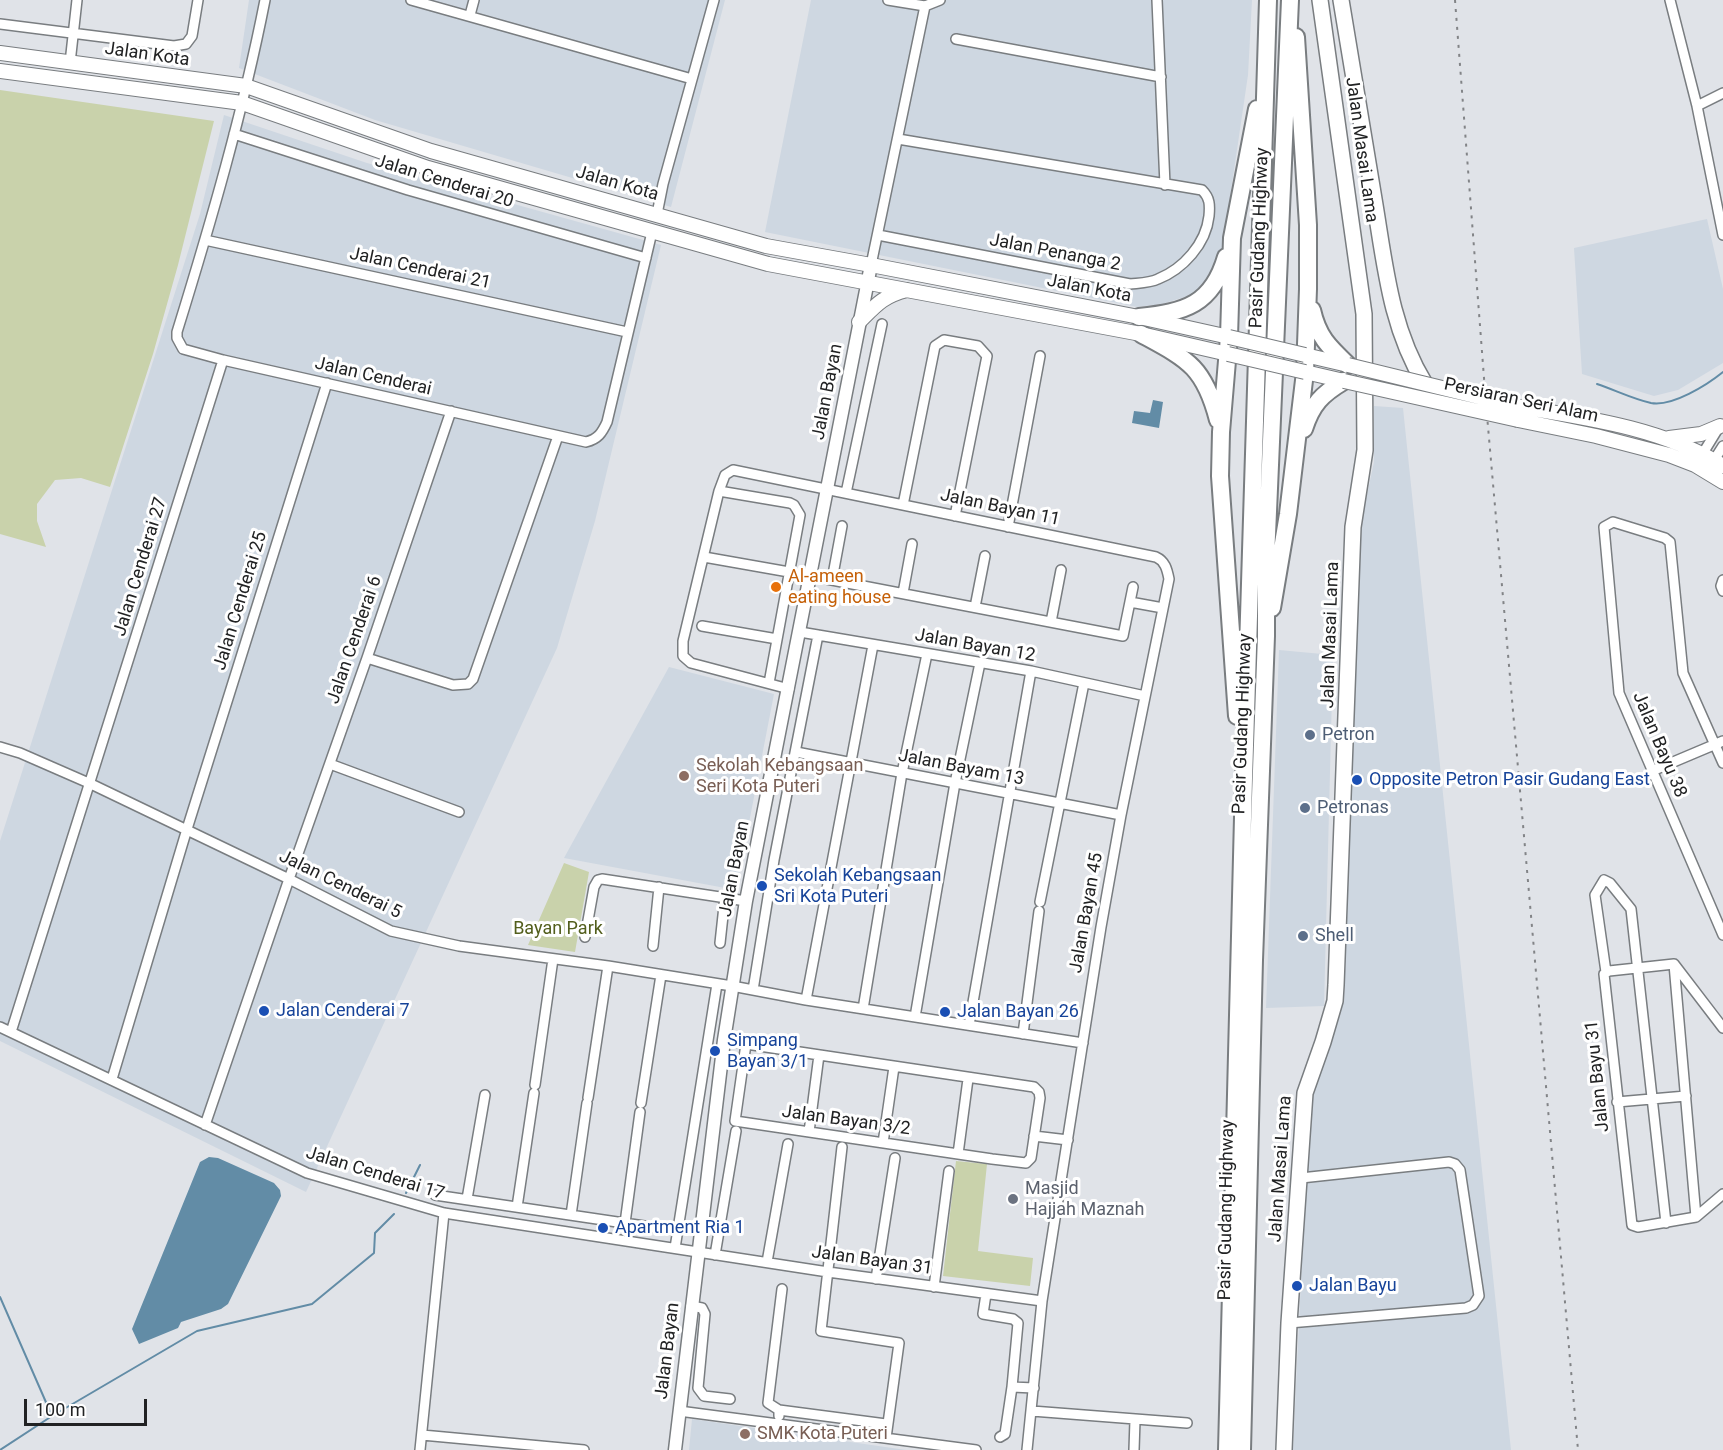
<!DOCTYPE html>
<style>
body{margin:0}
#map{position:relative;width:1723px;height:1450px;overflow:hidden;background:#e0e3e8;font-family:Roboto,sans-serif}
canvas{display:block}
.scale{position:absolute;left:24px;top:1399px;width:123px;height:27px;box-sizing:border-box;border:3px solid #212223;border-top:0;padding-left:8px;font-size:18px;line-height:21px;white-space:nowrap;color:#212223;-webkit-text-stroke:4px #fff;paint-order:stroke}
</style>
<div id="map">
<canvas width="1723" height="1450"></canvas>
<div class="scale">100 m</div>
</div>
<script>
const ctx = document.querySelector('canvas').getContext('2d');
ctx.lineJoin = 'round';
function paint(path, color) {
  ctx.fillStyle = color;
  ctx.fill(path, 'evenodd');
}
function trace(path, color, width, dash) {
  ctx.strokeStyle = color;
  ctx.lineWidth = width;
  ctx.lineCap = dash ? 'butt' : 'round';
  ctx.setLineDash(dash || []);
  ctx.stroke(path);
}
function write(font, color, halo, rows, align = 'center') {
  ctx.font = font + ' Roboto,sans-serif';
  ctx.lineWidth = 6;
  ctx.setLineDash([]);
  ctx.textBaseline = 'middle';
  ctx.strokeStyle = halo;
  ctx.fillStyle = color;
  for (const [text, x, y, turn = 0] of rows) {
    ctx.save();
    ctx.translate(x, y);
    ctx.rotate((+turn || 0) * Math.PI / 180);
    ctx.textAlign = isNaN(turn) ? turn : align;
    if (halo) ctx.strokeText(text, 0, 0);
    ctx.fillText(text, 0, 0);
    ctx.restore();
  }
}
paint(new Path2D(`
 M249,0H725L671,207L375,120L239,68Z
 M811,0H1252L1248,75L1223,245L1212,277L1191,295L1162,304L1137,307L765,232Z
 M224,115L367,163L661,245L595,521L557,648L306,1192L0,1041V841L200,214Z
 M1707,219L1723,289V363L1678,390L1654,396L1582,374L1574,248Z
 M1374,406L1403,408L1511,1450H1293L1309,1110L1313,1084L1344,1000L1360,527L1374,462Z
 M1279,650L1333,655L1324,1006L1266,1008Z
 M669,667L774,694L736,890L564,858Z
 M692,1419L906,1450H689Z`), '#ced7e1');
paint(new Path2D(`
 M0,90L214,121L178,265L153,354L110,487L81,478L55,480L37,504V521L46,547L0,534Z
 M564,863L589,872L575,952L528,945Z
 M956,1161L987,1164L978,1251L1033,1258L1030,1286L943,1276Z`), '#c9d2ab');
paint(new Path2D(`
 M1153,400L1163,402L1159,428L1132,423L1134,411L1150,413Z
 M209,1157L218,1158L274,1183L280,1190L281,1196L228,1304L221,1309L181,1322L178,1328L139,1344L132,1329L200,1162Z`), '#628ca6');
trace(new Path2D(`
 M1597,384C1615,390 1633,399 1651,403C1672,407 1707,385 1723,372
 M406,1193L420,1165
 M0,1297L52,1416
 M0,1450L52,1416L197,1331L312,1304L374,1253L375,1233L394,1214`), '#628ca6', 2);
const minor = new Path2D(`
 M265,0C243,112 211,222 177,332V338L183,349L223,360L586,442C598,439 602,433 607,422L652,232
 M411,0L692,79
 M888,0L925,6L940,0
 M1157,0L1165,185
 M1670,0L1697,106L1723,235
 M470,15L474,0
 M0,24L174,46L186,44L192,36L198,0
 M956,39L1161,77
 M70,63L77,0
 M1697,106L1723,93
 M234,134L408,190L646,258
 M657,214L663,184L714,0
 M878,235L1130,284C1139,283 1150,283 1158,279C1183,269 1206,244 1209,216C1210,205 1210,198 1202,190L898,139
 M205,240L627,332
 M871,265L925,6
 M1700,458L1719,427
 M1711,465L1723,446
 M719,491L790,503L794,505L800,515L769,683
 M846,493L882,324
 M903,505L935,346L944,340L978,346L987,356L955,516
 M1008,527L1040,356
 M704,557L789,572
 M811,576L1123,636L1133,587
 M832,580L842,526
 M1723,580L1721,586L1723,591
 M903,593L912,544
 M1130,602L1163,608
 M975,607L985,556
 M1051,622L1061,570
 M702,626L777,639
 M800,632L1031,671L1145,696
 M367,658L453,685L468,684L473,679L558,436
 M789,689L691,663L683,656V641L719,491L725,475L733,470L1156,557C1165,561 1167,569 1169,579L1121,815L1101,927L1042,1301L1027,1450
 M0,747L20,753L91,784L289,879L391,931L459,946L608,966L732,986L806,1000L1083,1043
 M796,752L1121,815
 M1723,763L1683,673L1670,542L1665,538L1613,522L1604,527L1619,693L1723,935
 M330,764L459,812
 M1652,771L1723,741
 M1040,902L1084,683
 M585,937L594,887L598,880L602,879L746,901
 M720,943L725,897
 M653,946L659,887
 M1674,964L1696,1217
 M1606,972L1595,895L1604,880L1610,883L1631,909L1666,1223
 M753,990L774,860L818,635
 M806,1000L873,645
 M863,1009L902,773L927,654
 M915,1017L955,783L980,663
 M969,1025L1031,671
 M0,1027L307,1173L444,1213L828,1272L1042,1301
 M1723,1028L1674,964L1609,971L1604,974L1632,1225L1638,1227L1696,1217L1723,1194
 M11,1032L223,360
 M1023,1034L1039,911
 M724,1040L746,1044L1034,1087L1039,1092L1040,1098L1031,1158L1026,1163L992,1159L735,1121L746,1044
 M112,1079L187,829L327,383
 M535,1085L553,959
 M588,1098L608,966
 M1617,1102L1686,1096
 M641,1103L661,975
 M205,1125L289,879L367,658L451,411
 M809,1132L819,1055
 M1034,1136L1068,1140
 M883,1143L894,1067
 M842,1147L821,1331L899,1343L886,1438
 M958,1154L968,1079
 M435,1195L678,1231
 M467,1199L485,1095
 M517,1207L534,1093
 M571,1215L587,1103
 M625,1223L640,1112
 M675,1248L717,984
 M715,1255L736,1131
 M767,1262L788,1144
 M876,1279L895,1158
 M934,1287L949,1171
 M986,1294L983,1314L1013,1319L1018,1323L1012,1387L1005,1434L1000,1437
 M691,1306L702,1308L705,1314L698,1388L704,1396L730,1399
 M1289,1323L1466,1308L1473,1305L1479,1296L1460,1170L1455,1164L1449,1162L1301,1178
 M1012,1387L1034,1388
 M779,1410L768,1403L782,1289
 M679,1411L976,1450
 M1032,1411L1187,1423
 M779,1416V1410L886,1424
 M422,1435L584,1450
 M420,1450L444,1213
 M1134,1450L1135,1420`);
const tertiary = new Path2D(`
 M675,1450L724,1040L746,901L871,265`);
const secondary = new Path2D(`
 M0,53L246,86L431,151L766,246L871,265L1139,317L1229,337
 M0,71L242,103L428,168L768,264L1141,334L1228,354
 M859,322C876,305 883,296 907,290
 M1305,355L1348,365
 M1305,372L1344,381
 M1520,407C1587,418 1665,429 1723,466
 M1518,420L1596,436L1669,455L1695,465L1723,482
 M1669,438L1701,434L1720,426`);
const primary = new Path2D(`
 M1341,0C1352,66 1363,133 1374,199C1385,264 1390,327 1425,384
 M1284,1450L1289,1323L1305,1093L1323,1042L1335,1001L1336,985L1353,527L1365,450L1364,314L1320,0`);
const trunk = new Path2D(`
 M1312,310C1318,337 1329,347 1348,365
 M1139,317C1185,312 1212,305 1226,257
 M1141,334C1187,359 1204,366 1218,420
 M1304,429C1312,404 1322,394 1344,381
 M1272,608L1288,514L1305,372L1308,289V225L1296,37
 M1237,716L1220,476L1221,432L1229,337L1232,238L1257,109
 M1227,1450L1244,778L1268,0
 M1242,1450L1254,960L1266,636V558L1290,0`);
trace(minor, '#797d80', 12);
trace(tertiary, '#797d80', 15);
trace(secondary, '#797d80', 16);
trace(primary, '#797d80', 18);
trace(trunk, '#797d80', 20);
trace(minor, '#fff', 9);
trace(tertiary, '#fff', 12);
trace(secondary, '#fff', 14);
trace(primary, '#fff', 15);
trace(trunk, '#fff', 16);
trace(new Path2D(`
 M1455,0L1486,404L1578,1450`), '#828487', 2, [3, 6]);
const secondaryBridge = new Path2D(`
 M1229,337L1305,355
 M1228,354L1305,372
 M1348,365L1520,407
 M1344,381L1518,420`);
trace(secondaryBridge, '#797d80', 16, []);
trace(secondaryBridge, '#fff', 14);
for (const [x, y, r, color] of [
 [776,587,6,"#e8710a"],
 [1310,735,6,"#5c6f8a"],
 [684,776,6,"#8d6e63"],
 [1357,780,6,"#1a4fb4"],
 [1305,808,6,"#5c6f8a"],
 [762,886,6,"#1a4fb4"],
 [1303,936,6,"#5c6f8a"],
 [264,1011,6,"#1a4fb4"],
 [945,1012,6,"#1a4fb4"],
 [715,1051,6,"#1a4fb4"],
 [1013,1199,6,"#6b7280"],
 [603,1228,6,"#1a4fb4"],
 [1297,1286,6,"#1a4fb4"],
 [745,1434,6,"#8d6e63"]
]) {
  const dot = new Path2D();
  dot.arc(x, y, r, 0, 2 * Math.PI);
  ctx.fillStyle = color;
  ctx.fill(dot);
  trace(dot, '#fff', 2);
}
write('18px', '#212223', '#fff', [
 ["Jalan Kota",147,55,8],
 ["Jalan Masai Lama",1361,150,82],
 ["Jalan Cenderai 20",444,182,17],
 ["Jalan Kota",617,184,16],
 ["Pasir Gudang Highway",1260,238,-88],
 ["Jalan Penanga 2",1055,253,11],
 ["Jalan Cenderai 21",420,269,12],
 ["Jalan Kota",1089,289,11],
 ["Jalan Cenderai",373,377,13],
 ["Jalan Bayan",828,392,-79],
 ["Persiaran Seri Alam",1521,401,12],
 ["Jalan Bayan 11",1000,508,12],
 ["Jalan Cenderai 27",141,567,-73],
 ["Jalan Cenderai 25",241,601,-73],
 ["Jalan Masai Lama",1331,635,-88],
 ["Jalan Cenderai 6",355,640,-71],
 ["Jalan Bayan 12",975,646,10],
 ["Pasir Gudang Highway",1243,724,-88],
 ["Jalan Bayu 38",1659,745,67],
 ["Jalan Bayam 13",961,768,11],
 ["Jalan Bayan",735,869,-79],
 ["Jalan Cenderai 5",340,885,26],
 ["Jalan Bayan 45",1087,913,-80],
 ["Jalan Bayu 31",1598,1076,-96],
 ["Jalan Bayan 3/2",846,1121,8],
 ["Jalan Masai Lama",1281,1169,-86],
 ["Jalan Cenderai 17",375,1174,17],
 ["Pasir Gudang Highway",1227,1210,-89],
 ["Jalan Bayan 31",872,1261,8],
 ["Jalan Bayan",668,1351,-83]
]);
write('18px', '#c56008', '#fff', [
 ["Al-ameen",788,577],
 ["eating house",788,598]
], 'left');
write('18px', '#4e5e75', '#fff', [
 ["Petron",1322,735],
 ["Petronas",1317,808],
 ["Shell",1315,936]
], 'left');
write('18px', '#785e54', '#fff', [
 ["Sekolah Kebangsaan",696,766],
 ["Seri Kota Puteri",696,787],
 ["SMK Kota Puteri",757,1434]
], 'left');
write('18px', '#164399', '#fff', [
 ["Opposite Petron Pasir Gudang East",1369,780],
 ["Sekolah Kebangsaan",774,876],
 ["Sri Kota Puteri",774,897],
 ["Jalan Cenderai 7",276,1011],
 ["Jalan Bayan 26",957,1012],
 ["Simpang",727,1041],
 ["Bayan 3/1",727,1062],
 ["Apartment Ria 1",615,1228],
 ["Jalan Bayu",1309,1286]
], 'left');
write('18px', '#525e1c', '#fff', [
 ["Bayan Park",558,929]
]);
write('18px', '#5b616d', '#fff', [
 ["Masjid",1025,1189],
 ["Hajjah Maznah",1025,1210]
], 'left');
</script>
